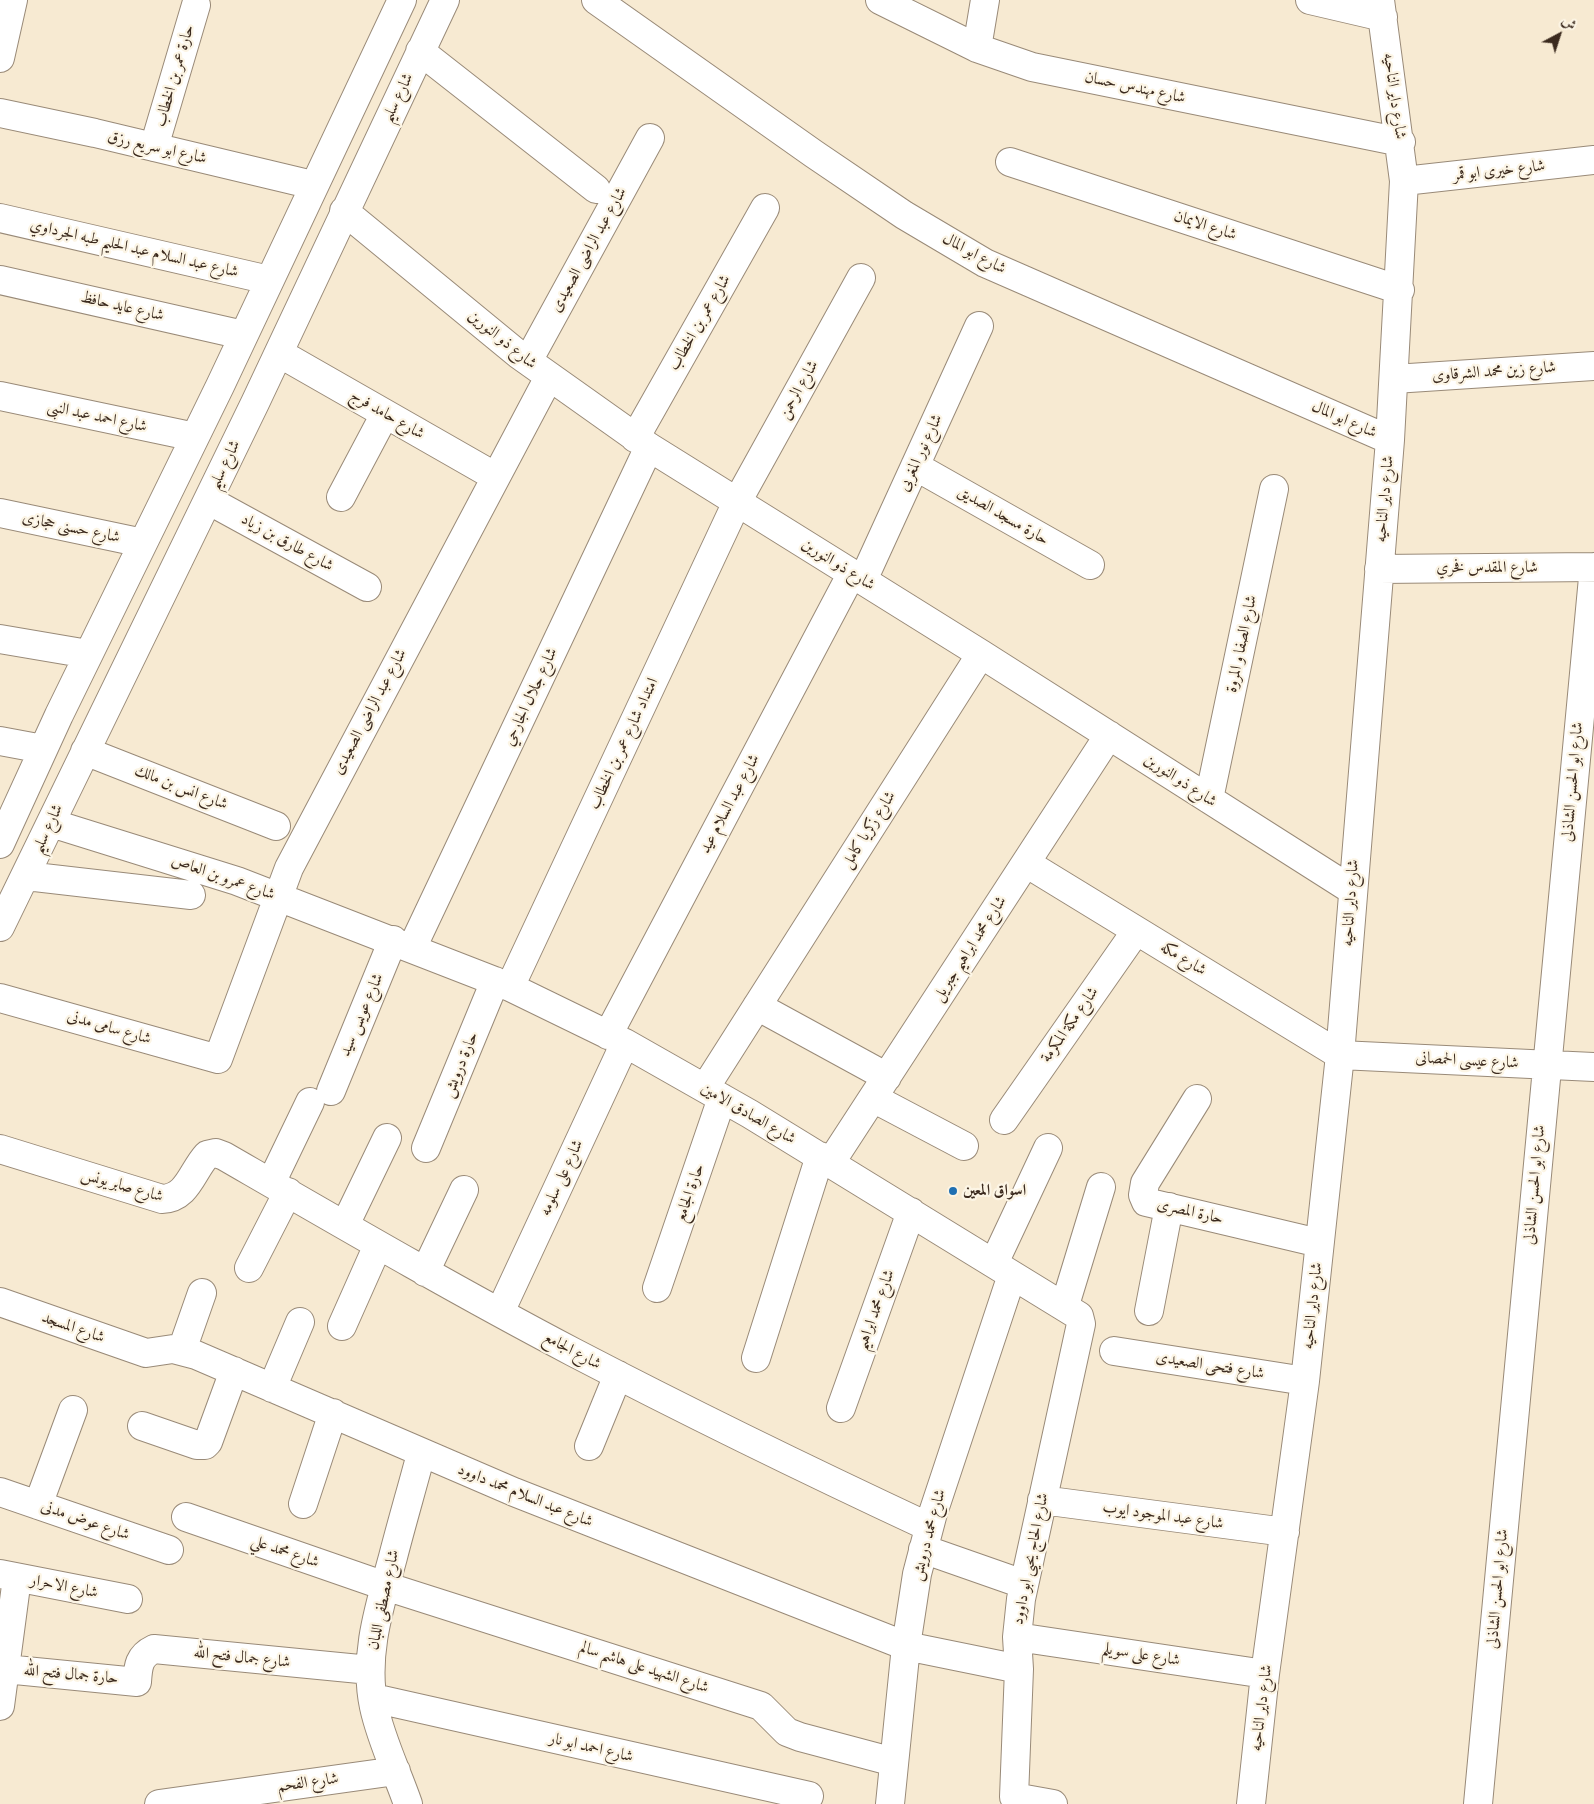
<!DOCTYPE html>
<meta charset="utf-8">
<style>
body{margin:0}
#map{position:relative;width:1594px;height:1804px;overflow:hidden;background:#f7ead2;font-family:"IM FELL French Canon",Amiri,serif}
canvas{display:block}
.north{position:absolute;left:1534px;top:10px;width:50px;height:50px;-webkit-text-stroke:4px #fcf5e5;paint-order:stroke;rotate:40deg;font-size:14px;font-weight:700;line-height:20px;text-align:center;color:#3b2a1e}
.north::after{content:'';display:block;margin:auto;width:18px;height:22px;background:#3b2a1e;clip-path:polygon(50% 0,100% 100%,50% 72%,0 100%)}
</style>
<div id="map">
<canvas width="1594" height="1804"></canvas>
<div class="north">ش</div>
</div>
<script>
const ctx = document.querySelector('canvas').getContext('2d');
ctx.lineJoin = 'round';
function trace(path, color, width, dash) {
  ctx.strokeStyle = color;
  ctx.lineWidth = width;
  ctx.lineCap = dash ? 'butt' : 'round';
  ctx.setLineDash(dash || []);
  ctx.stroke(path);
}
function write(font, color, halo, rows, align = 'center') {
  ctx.font = font + ' "IM FELL French Canon",Amiri,serif';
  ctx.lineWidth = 4.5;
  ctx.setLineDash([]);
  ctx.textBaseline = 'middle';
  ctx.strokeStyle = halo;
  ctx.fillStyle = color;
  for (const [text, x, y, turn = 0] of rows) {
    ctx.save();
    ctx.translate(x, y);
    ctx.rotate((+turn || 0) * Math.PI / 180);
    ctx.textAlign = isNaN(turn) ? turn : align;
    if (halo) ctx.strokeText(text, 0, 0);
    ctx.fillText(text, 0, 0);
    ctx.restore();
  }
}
const minor = new Path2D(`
 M596,0L814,154L904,215L985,263L1390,440
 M880,0L977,48L1032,67L1401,142
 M1310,0L1383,17
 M977,48L985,0
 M420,51L596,189
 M0,58L13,0
 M0,113L95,133L313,185
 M154,147L196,5
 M1010,162L1400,290
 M1404,181L1594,160
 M344,211L518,354L649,447L981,654L1352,890
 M0,218L269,280
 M0,280L243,335
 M279,353L496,477
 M528,361L650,138
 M1394,379L1594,366
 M0,396L195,437
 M635,438L765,208
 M915,466L1090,565
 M341,497L385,414
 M208,500L367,587
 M0,513L143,543
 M1379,569L1594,567
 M863,580L979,326
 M0,639L88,654
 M0,741L43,749
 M85,751L276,826
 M1209,799L1274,489
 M51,823L237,881L510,987L625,1043L750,1114L1079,1316L1081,1324L1021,1599L1017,1637L1019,1669L1014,1797L1053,1804
 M0,844L59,715L220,386L402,0
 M1026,863L1340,1055L1594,1067
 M26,876L191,895
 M0,927L255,403L445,0
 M412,948L649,447
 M510,987L737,502L861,278
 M0,998L218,1059L289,868L549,377
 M757,1006L887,1077
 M608,1035L852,573
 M705,1088L981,654
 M331,1091L393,940
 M873,1098L964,1146
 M1197,1099L1145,1183L1143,1195L1146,1202L1319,1243
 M1004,1120L1136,931
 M426,1148L495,981
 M0,1149L162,1199C188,1198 192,1171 207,1155L216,1153L224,1156C340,1223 455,1290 573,1352C690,1413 809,1471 929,1527
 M831,1162L1109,735
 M271,1183L310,1102
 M345,1225L387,1138
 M994,1263L1048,1148
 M249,1268L288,1192
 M425,1272L464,1190
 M657,1288L722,1098
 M0,1302L146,1353L173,1349L196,1355L514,1492L906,1646L1019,1669
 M1065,1305L1101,1187
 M1149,1311L1169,1207
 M500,1312L625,1043
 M342,1326L378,1245
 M182,1350L202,1293
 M1114,1351L1305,1381
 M756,1358L820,1156
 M272,1388L300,1322
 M841,1408L911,1212
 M142,1426L197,1445H205L208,1442L234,1371
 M589,1446L618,1375
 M0,1492L169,1550
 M1042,1500L1285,1532
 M303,1504L333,1413
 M38,1505L73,1410
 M186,1517L385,1586L761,1706L787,1732L800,1737L894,1762
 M923,1549L1023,1584
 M0,1574L128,1599
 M1017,1637L1265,1674
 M5,1669L137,1682C138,1666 139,1656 154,1649L370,1670
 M373,1698L809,1796
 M0,1706L17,1578
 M159,1804L396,1771
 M408,1804C397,1772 381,1740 374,1707C363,1656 380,1605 393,1557C402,1522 412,1488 421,1454
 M890,1804L906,1646L917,1574L933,1513L1012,1275
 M1251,1804L1265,1674L1305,1381L1340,1055L1390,440L1404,181L1380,0
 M1478,1804L1594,567`);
trace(minor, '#998a78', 30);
trace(minor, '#fff', 28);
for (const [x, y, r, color] of [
 [953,1191,5,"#1f6fb2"]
]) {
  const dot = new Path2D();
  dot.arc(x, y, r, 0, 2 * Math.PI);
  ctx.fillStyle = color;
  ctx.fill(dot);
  trace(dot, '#fcf5e5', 2);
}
write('16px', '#3b2a1e', '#fcf5e5', [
 ["حارة عمر بن الخطاب",175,76,-74],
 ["شارع مهندس حسان",1135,88,12],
 ["شارع داير الناحيه",1394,96,82],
 ["شارع سليم",398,98,-64],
 ["شارع ابو سريع رزق",157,148,13],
 ["شارع خيرى ابو قمر",1499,171,-6],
 ["شارع الايمان",1205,226,18],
 ["شارع عبد السلام عبد الحليم طبه الجرداوي",134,249,13],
 ["شارع عبد الراضى الصعيدى",589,250,-61],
 ["شارع ابو المال",974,254,28],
 ["شارع عايد حافظ",122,307,13],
 ["شارع عمر بن الخطاب",700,323,-60],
 ["شارع ذو النورين",502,340,39],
 ["شارع زين محمد الشرقاوى",1494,372,-4],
 ["شارع الرحمن",799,390,-61],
 ["شارع حامد فرج",387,415,30],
 ["شارع احمد عبد النبى",97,417,12],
 ["شارع ابو المال",1344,420,24],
 ["شارع نور المغربى",921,453,-65],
 ["شارع سليم",225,465,-64],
 ["شارع داير الناحيه",1385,499,-85],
 ["حارة مسجد الصديق",1003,516,30],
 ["شارع حسنى حجازى",71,528,12],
 ["شارع طارق بن زياد",287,543,29],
 ["شارع ذو النورين",838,565,32],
 ["شارع المقدس فخري",1487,568],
 ["شارع الصفا و المروة",1242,644,-78],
 ["شارع جلال الجارحي",531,697,-65],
 ["شارع عبد الراضى الصعيدى",370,712,-62],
 ["امتداد شارع عمر بن الخطاب",624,744,-65],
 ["شارع ذو النورين",1180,781,33],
 ["شارع ابو الحسن الشاذلى",1573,782,-85],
 ["شارع انس بن مالك",181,788,21],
 ["شارع عبد السلام عيد",730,804,-62],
 ["شارع سليم",48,829,-65],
 ["شارع زكريا كامل",869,830,-58],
 ["شارع عمرو بن العاص",223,878,19],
 ["شارع داير الناحيه",1351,903,-86],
 ["شارع محمد ابراهيم جبريل",970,949,-57],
 ["شارع مكه",1183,959,31],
 ["شارع عويس سيد",362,1015,-67],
 ["شارع مكة المكرمة",1070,1025,-55],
 ["شارع سامى مدنى",109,1028,16],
 ["شارع عيسى الحمصانى",1467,1061,3],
 ["حارة درويش",461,1065,-68],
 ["شارع الصادق الامين",748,1114,30],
 ["شارع على سلومه",562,1178,-65],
 ["شارع ابو الحسن الشاذلى",1535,1185,-85],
 ["شارع صابر يونس",122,1186,16],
 ["حارة الجامع",690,1193,-71],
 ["حارة المصرى",1190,1212,13],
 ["شارع داير الناحيه",1313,1306,-84],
 ["شارع محمد ابراهيم",876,1310,-70],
 ["شارع المسجد",73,1328,19],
 ["شارع الجامع",572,1351,28],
 ["شارع فتحى الصعيدى",1210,1366,9],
 ["شارع عبد السلام محمد داوود",525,1496,22],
 ["شارع عبد الموجود ايوب",1163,1516,8],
 ["شارع عوض مدنى",85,1521,19],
 ["شارع محمد درويش",929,1535,-75],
 ["شارع محمد علي",285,1552,19],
 ["شارع الحاج يحيى ابو داوود",1031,1559,-79],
 ["شارع الاحرار",64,1587,11],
 ["شارع ابو الحسن الشاذلى",1498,1589,-85],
 ["شارع مصطفى اللبان",384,1600,-78],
 ["شارع على سويلم",1141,1655,9],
 ["شارع جمال فتح الله",242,1658,6],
 ["شارع الشهيد على هاشم سالم",644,1668,18],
 ["حارة جمال فتح الله",71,1675,5],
 ["شارع داير الناحيه",1262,1708,-83],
 ["شارع احمد ابو نار",591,1748,13],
 ["شارع الفحم",308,1783,-8]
]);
write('bold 16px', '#3b2a1e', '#fcf5e5', [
 ["اسواق المعين",963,1191]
], 'left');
</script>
